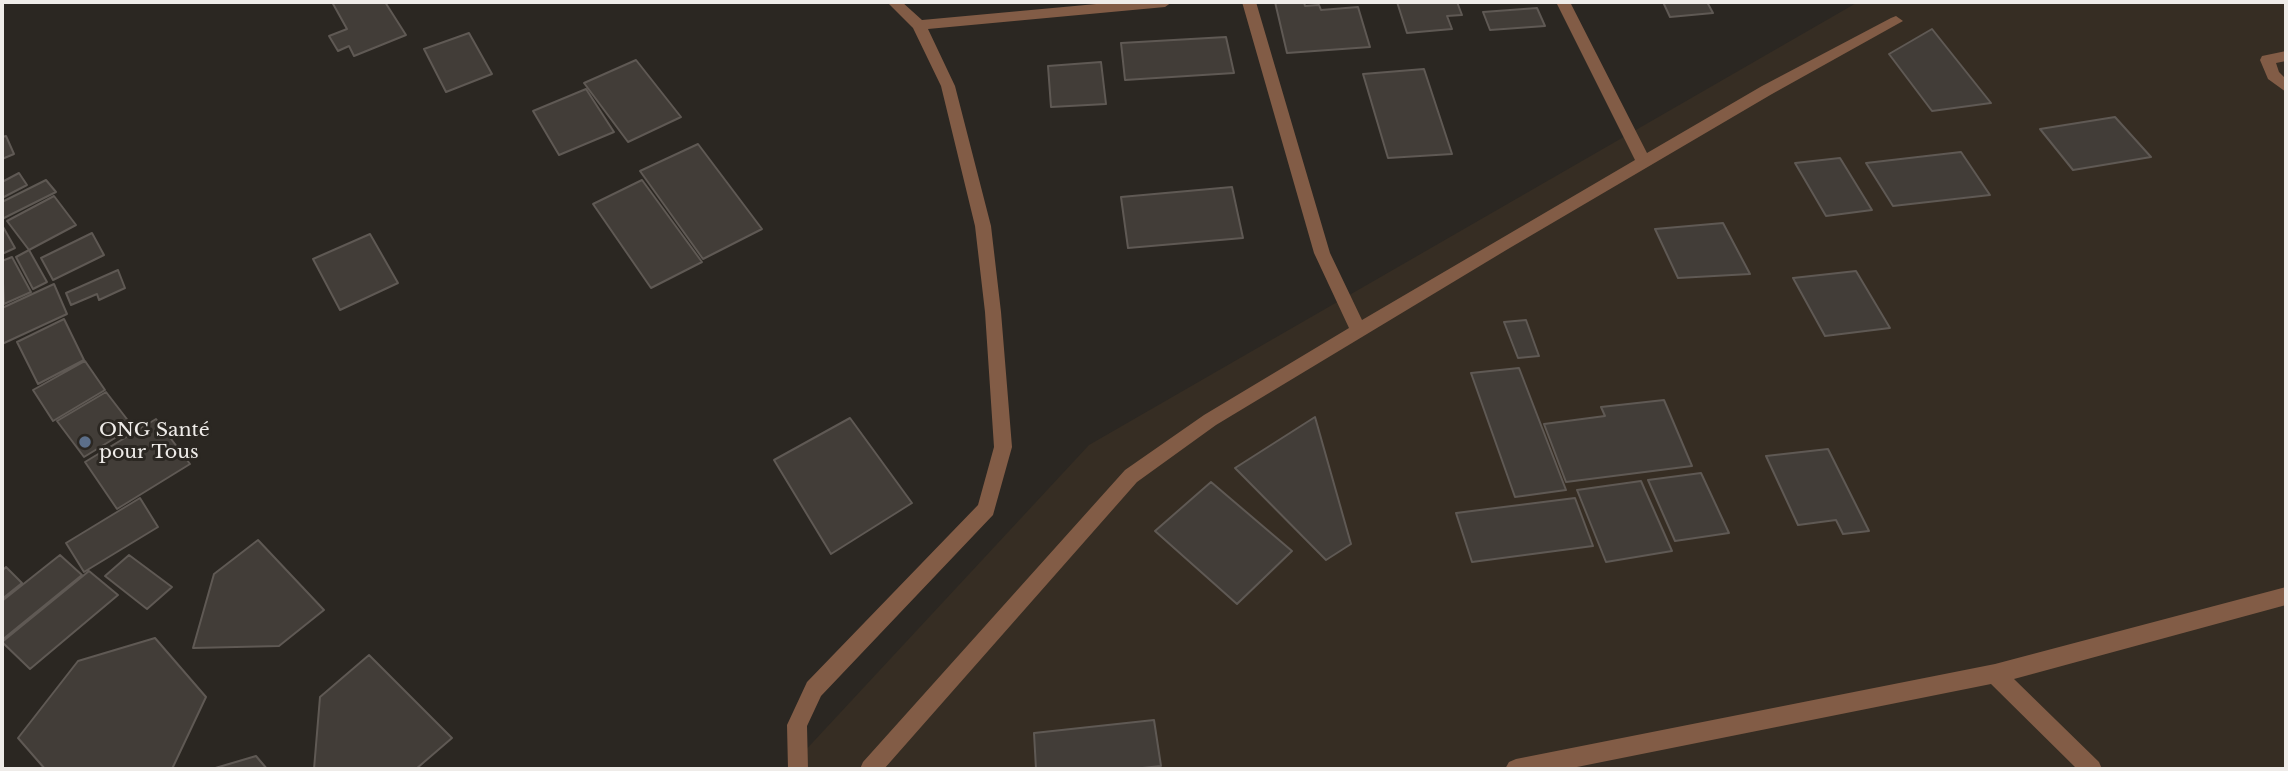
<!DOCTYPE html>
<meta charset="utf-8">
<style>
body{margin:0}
#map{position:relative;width:2288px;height:771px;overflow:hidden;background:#2b2722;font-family:"Libre Baskerville",serif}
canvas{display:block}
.frame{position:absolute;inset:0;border:4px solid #efece9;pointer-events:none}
</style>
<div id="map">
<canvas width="2288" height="771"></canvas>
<div class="frame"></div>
</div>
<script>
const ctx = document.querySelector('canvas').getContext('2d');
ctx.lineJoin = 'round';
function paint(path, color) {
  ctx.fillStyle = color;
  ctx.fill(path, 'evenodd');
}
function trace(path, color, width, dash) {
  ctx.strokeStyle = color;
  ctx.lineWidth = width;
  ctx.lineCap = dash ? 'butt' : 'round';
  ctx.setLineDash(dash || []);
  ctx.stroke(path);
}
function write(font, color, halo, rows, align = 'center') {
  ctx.font = font + ' "Libre Baskerville",serif';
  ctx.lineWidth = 6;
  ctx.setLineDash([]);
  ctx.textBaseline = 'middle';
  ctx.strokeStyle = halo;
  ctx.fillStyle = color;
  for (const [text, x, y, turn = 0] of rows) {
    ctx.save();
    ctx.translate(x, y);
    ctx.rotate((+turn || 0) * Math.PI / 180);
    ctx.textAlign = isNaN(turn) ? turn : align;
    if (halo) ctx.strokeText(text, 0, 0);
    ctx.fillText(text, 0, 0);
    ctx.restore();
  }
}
paint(new Path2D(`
 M1858,2H2286V769H788L1089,445Z`), '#362d23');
const building = new Path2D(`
 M332,2H385L406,35L354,56L349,46L338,51L329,36L347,29Z
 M1275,2H1304L1305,6L1319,5L1321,10L1358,7L1370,47L1287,53Z
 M1397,2H1457L1462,15L1447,16L1452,29L1407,33Z
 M1663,2H1707L1713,13L1670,17Z
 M1537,8L1545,26L1490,30L1483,12Z
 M1932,29L1991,103L1932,111L1889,54Z
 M469,33L492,74L446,92L424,49Z
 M1226,37L1234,73L1125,80L1121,43Z
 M636,60L681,117L628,142L584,83Z
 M1101,62L1106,104L1051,107L1048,66Z
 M1424,69L1452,154L1388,158L1363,74Z
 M586,89L614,132L559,155L533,111Z
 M2115,117L2151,157L2073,170L2040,129Z
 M6,136L14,154L2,159V137Z
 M698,144L762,229L703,259L640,171Z
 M1961,152L1990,195L1893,206L1866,163Z
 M1840,158L1872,210L1826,216L1795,163Z
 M19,173L27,185L2,198V182Z
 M46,180L56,192L2,219V202Z
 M642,180L702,262L651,288L593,204Z
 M1232,187L1243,238L1128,248L1121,197Z
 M54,196L76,225L29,250L7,221Z
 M1723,223L1750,274L1678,278L1655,229Z
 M2,225L15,248L2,254Z
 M92,233L104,255L53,280L41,258Z
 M370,234L398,283L340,310L313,259Z
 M29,250L47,282L33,289L16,257Z
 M12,257L31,292L4,304L2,261Z
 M118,270L125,288L99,300L97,294L71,305L66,293Z
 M1856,271L1890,328L1825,336L1793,278Z
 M54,284L67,314L2,344V308Z
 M64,319L84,360L38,384L17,342Z
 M1526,320L1539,356L1518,358L1504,322Z
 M85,361L105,390L53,421L33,390Z
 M1519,368L1566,490L1515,497L1471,373Z
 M106,392L133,427L84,457L57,421Z
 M1664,400L1692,466L1566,482L1544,424L1605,416L1601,407Z
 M1315,417L1351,544L1326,560L1235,468Z
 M850,418L912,503L831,554L774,460Z
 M156,419L190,464L117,509L85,462Z
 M1828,449L1869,531L1843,534L1836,520L1798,525L1766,456Z
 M1701,473L1729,533L1675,541L1648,480Z
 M1641,481L1672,551L1606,562L1577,490Z
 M1211,482L1292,551L1237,604L1155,531Z
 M140,498L158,527L84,572L66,543Z
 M1575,498L1593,546L1472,562L1456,513Z
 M258,540L324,610L279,646L193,648L214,574Z
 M60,555L82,575L2,640V601Z
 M129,555L172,587L147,609L105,576Z
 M6,567L22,583L2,599V571Z
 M89,571L118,595L30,669L2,642Z
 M155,638L206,697L172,769H45L18,738L78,661Z
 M369,655L452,738L416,769H314L320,697Z
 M1154,720L1161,766L1133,769H1036L1034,733Z
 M256,756L267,769H212Z`);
paint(building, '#423d38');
trace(building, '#5f5954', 2);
paint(new Path2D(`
 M2286,51V61L2276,63L2279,72L2286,79V92L2268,79L2260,60L2262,56Z`), '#825c46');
paint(new Path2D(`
 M887,2H902L922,20L1118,2H1172L1165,7L928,29L955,86L991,226L1001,312L1012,447L993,515L821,696L807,726L808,769H788L787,725L807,682L978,505L994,447L985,312L975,226L941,86L913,28Z
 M1242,2H1256L1330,253L1362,320L1635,160L1556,2H1570L1647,153L1762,86L1891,18L1896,16L1903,21L1772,94L1508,249L1216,425L1137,482L884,769H860L863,762L1125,470L1204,415L1349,328L1314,253Z
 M2286,587V605L2014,679L2099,762L2102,769H2077L1991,684L1567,769H1505L1509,762L1516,759L1995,664Z`), '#825c46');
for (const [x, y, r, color] of [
 [85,442,7,"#5c6f8a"]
]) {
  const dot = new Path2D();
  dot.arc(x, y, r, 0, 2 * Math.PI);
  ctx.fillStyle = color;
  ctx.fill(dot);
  trace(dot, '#2b2722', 2.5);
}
write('19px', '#efece9', '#2b2722', [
 ["ONG Santé",99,431],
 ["pour Tous",99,453]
], 'left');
</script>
